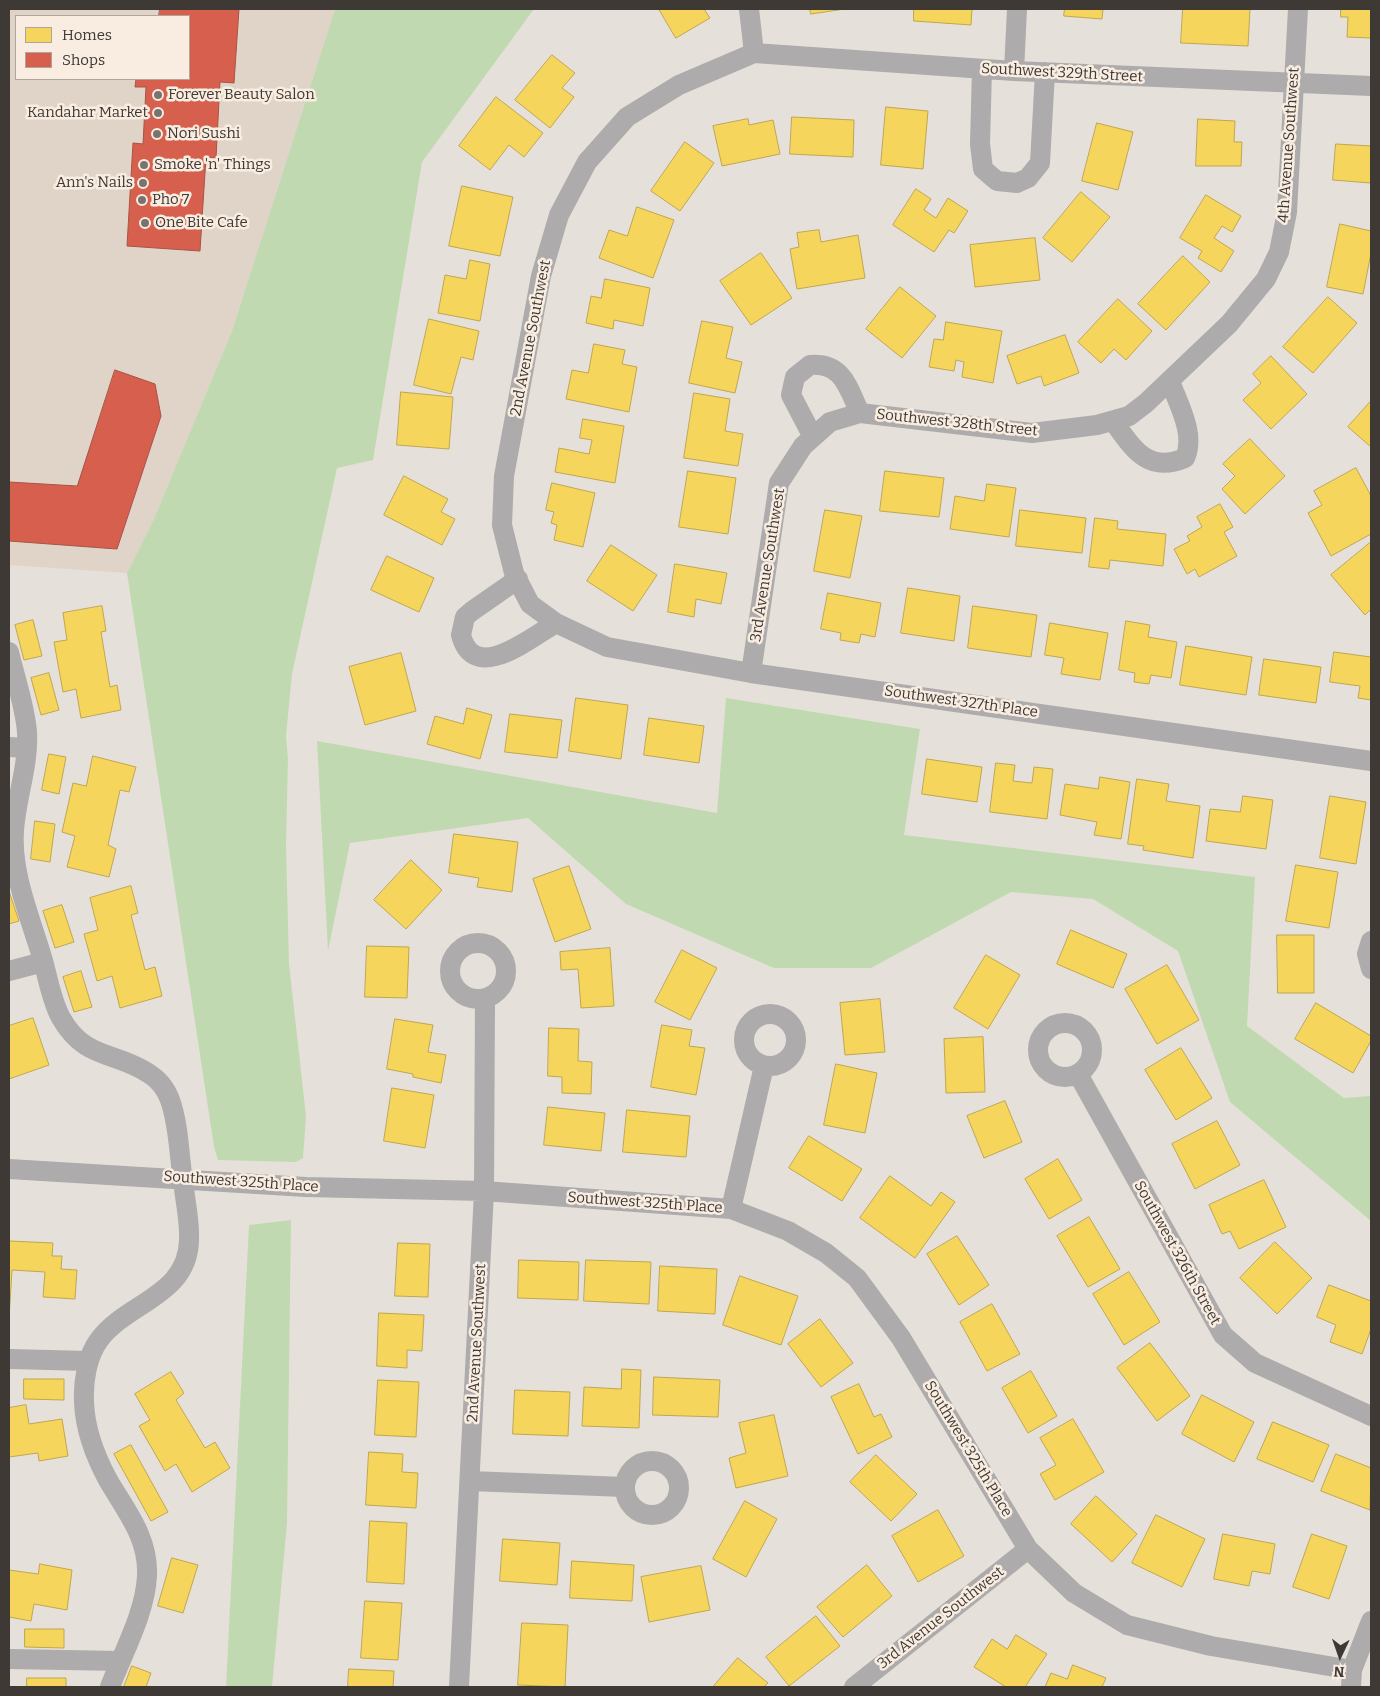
<!DOCTYPE html>
<style>
body{margin:0}
#map{position:relative;width:1380px;height:1696px;overflow:hidden;background:#e6e0da;font-family:Bitter,serif}
canvas{display:block}
.frame{position:absolute;inset:0;border:10px solid #3e3935;pointer-events:none}
.legend{position:absolute;left:15px;top:15px;width:175px;height:65px;box-sizing:border-box;background:#f9ede1;border:1px solid #aea59c;margin:0;padding:6px 9px;list-style:none;font-size:15px;color:#3e3935}
.legend li{display:flex;align-items:center;gap:10px;height:25px}
.legend b{width:25px;border:1px solid #aea59c}
.north{position:absolute;left:1315px;top:1631px;width:50px;height:50px;-webkit-text-stroke:4px #f9ede1;paint-order:stroke;rotate:183deg;font-size:14px;font-weight:700;line-height:20px;text-align:center;color:#3e3935}
.north::after{content:'';display:block;margin:auto;width:18px;height:22px;background:#3e3935;clip-path:polygon(50% 0,100% 100%,50% 72%,0 100%)}
</style>
<div id="map">
<canvas width="1380" height="1696"></canvas>
<div class="frame"></div>
<ul class="legend">
<li><b style="height:14px;background:#f6d55c"></b>Homes</li>
<li><b style="height:14px;background:#d6604d"></b>Shops</li>
</ul>
<div class="north">N</div>
</div>
<script>
const ctx = document.querySelector('canvas').getContext('2d');
ctx.lineJoin = 'round';
function paint(path, color) {
  ctx.fillStyle = color;
  ctx.fill(path, 'evenodd');
}
function trace(path, color, width, dash) {
  ctx.strokeStyle = color;
  ctx.lineWidth = width;
  ctx.lineCap = dash ? 'butt' : 'round';
  ctx.setLineDash(dash || []);
  ctx.stroke(path);
}
function write(font, color, halo, rows, align = 'center') {
  ctx.font = font + ' Bitter,serif';
  ctx.lineWidth = 5;
  ctx.setLineDash([]);
  ctx.textBaseline = 'middle';
  ctx.strokeStyle = halo;
  ctx.fillStyle = color;
  for (const [text, x, y, turn = 0] of rows) {
    ctx.save();
    ctx.translate(x, y);
    ctx.rotate((+turn || 0) * Math.PI / 180);
    ctx.textAlign = isNaN(turn) ? turn : align;
    if (halo) ctx.strokeText(text, 0, 0);
    ctx.fillText(text, 0, 0);
    ctx.restore();
  }
}
paint(new Path2D(`
 M9,9H335L232,331L153,521L127,573L9,565ZM16,16H189V79H16Z`), '#e0d4c8');
paint(new Path2D(`
 M335,9H534L422,162L373,460L337,468L292,674L286,736L288,759L286,846L289,964L306,1116L303,1158L296,1162L218,1160L214,1147L127,573L153,521L232,331Z
 M726,698L920,729L904,835L1255,877L1247,1026L1344,1098L1371,1096V1221L1230,1102L1178,951L1093,899L1011,892L871,968H774L626,904L528,818L350,843L328,951L317,741L717,813Z
 M291,1220L287,1523L272,1687H226L249,1225Z`), '#c1d9b0');
const homes = new Path2D(`
 M659,9H704L710,18L676,38Z
 M810,9H845L811,14Z
 M914,9H972L971,25L914,21Z
 M1065,9H1103L1102,19L1064,16Z
 M1183,9H1250L1248,46L1181,43Z
 M1341,9H1371V38L1347,37L1348,17H1341Z
 M552,55L575,73L562,88L574,97L550,128L515,100Z
 M496,97L543,133L524,157L509,145L490,170L459,146Z
 M886,107L928,111L923,169L881,165Z
 M792,117L854,120L853,157L790,154Z
 M748,119L749,125L773,120L780,154L722,166L713,126Z
 M1198,119L1235,121L1234,142H1242L1241,166H1196Z
 M1097,123L1133,132L1118,190L1082,181Z
 M685,142L714,163L680,211L651,191Z
 M1336,144L1371,146V183L1333,180Z
 M462,186L513,197L500,256L449,246Z
 M916,189L931,199L924,210L936,218L948,198L968,211L954,233L949,230L934,252L893,225Z
 M1081,192L1110,217L1072,262L1043,238Z
 M1206,195L1241,216L1232,232L1222,226L1214,238L1234,251L1221,272L1198,258L1202,251L1180,238Z
 M637,207L674,220L653,278L599,258L609,230L627,236Z
 M1340,224L1371,231V253L1363,294L1327,287Z
 M819,230L821,242L858,235L865,278L797,289L790,249L799,247L797,233Z
 M1035,238L1040,280L975,287L970,245Z
 M761,253L792,298L751,325L720,281Z
 M1183,256L1210,282L1166,330L1138,304Z
 M470,260L490,264L480,321L438,313L445,275L466,279Z
 M605,279L650,288L643,326L614,320L613,329L586,323L591,296L601,298Z
 M900,287L936,316L902,358L866,329Z
 M1328,297L1357,323L1313,373L1283,347Z
 M1118,299L1152,331L1126,360L1114,349L1101,363L1078,342Z
 M429,319L479,331L473,360L461,357L451,394L414,385Z
 M702,321L733,327L726,358L742,362L735,393L689,383Z
 M946,322L1002,331L993,383L962,377L964,362L956,360L954,371L929,367L934,339L943,340Z
 M1065,335L1079,373L1044,386L1041,376L1017,384L1007,356Z
 M594,344L625,350L622,364L637,367L629,412L566,399L572,370L588,373Z
 M1271,356L1307,394L1271,429L1243,400L1261,383L1253,374Z
 M401,392L453,397L449,449L397,445Z
 M694,393L730,399L725,431L743,434L738,466L684,458Z
 M1371,401V447L1348,427Z
 M583,419L624,426L615,483L555,472L559,448L589,454L592,440L580,438Z
 M1250,439L1285,476L1245,514L1222,489L1235,476L1223,464Z
 M1356,468L1371,496V534L1331,556L1308,513L1322,505L1314,491Z
 M688,471L736,478L728,534L679,527Z
 M885,471L944,478L939,517L880,511Z
 M404,476L448,499L441,512L455,519L442,545L384,515Z
 M552,483L595,493L583,547L554,540L557,525L551,523L554,512L546,510Z
 M987,484L1016,488L1009,537L950,529L955,496L984,501Z
 M1220,504L1233,527L1224,532L1237,556L1199,577L1195,569L1187,574L1174,549L1190,541L1187,536L1202,527L1197,517Z
 M825,510L862,516L850,578L814,571Z
 M1020,510L1086,518L1082,553L1016,546Z
 M1095,518L1118,521L1117,529L1166,534L1163,566L1110,560L1109,569L1089,567Z
 M1371,542V609L1365,615L1331,575Z
 M611,545L657,575L633,611L587,581Z
 M387,556L434,578L419,612L371,590Z
 M675,564L727,573L721,604L696,599L694,617L668,612Z
 M908,588L960,596L954,641L901,633Z
 M828,593L881,603L875,637L861,634L859,643L840,640L841,633L821,629Z
 M102,606L106,631L101,632L110,687L117,685L121,710L81,718L76,689L63,692L54,642L67,640L63,613Z
 M973,606L1037,615L1031,657L968,648Z
 M33,620L42,656L24,660L15,625Z
 M1126,621L1150,625L1148,637L1177,642L1171,678L1151,675L1149,684L1134,682L1135,673L1119,670Z
 M1050,623L1108,633L1100,680L1061,674L1064,658L1045,655Z
 M1186,646L1252,657L1246,695L1180,685Z
 M1334,652L1371,657V700L1358,698L1360,686L1330,682Z
 M401,653L416,711L365,725L349,667Z
 M1264,659L1321,667L1316,703L1259,695Z
 M49,673L59,710L41,715L31,678Z
 M576,698L628,705L621,759L569,751Z
 M467,708L492,715L480,759L427,744L435,716L463,724Z
 M510,714L562,720L557,758L505,752Z
 M649,718L704,726L699,763L644,755Z
 M49,754L66,757L59,794L42,790Z
 M93,756L136,767L129,792L120,790L108,845L116,849L109,877L67,867L75,836L62,832L73,783L86,786Z
 M927,759L982,767L977,802L922,794Z
 M996,763L1015,765L1013,781L1032,783L1034,767L1053,769L1047,819L990,812Z
 M1100,777L1130,782L1121,839L1094,835L1097,822L1060,815L1065,784L1098,789Z
 M1137,779L1169,784L1166,801L1200,806L1193,858L1143,850L1144,846L1128,844Z
 M1243,796L1273,800L1266,849L1206,841L1210,809L1240,812Z
 M1330,796L1366,802L1356,864L1320,858Z
 M35,821L55,824L50,862L31,859Z
 M454,834L518,842L512,892L477,887L479,878L449,873Z
 M411,860L442,890L406,929L374,900Z
 M1296,865L1338,872L1329,928L1286,921Z
 M569,866L591,929L555,942L533,879Z
 M131,886L138,913L131,915L145,970L155,967L162,996L120,1008L112,976L97,981L84,934L98,930L90,898Z
 M9,891L19,921L9,924Z
 M62,905L74,942L55,948L43,911Z
 M1071,930L1127,954L1113,988L1057,964Z
 M1277,935H1314V993H1278Z
 M367,946L409,947L407,998L365,997Z
 M610,948L614,1006L581,1008L578,969L561,970L560,952Z
 M682,950L717,968L690,1020L655,1002Z
 M986,955L1020,975L988,1029L954,1008Z
 M1167,965L1199,1020L1157,1044L1125,989Z
 M81,971L92,1007L74,1012L63,977Z
 M880,999L885,1052L845,1055L840,1003Z
 M1316,1003L1371,1036V1041L1353,1073L1295,1039Z
 M33,1018L49,1065L9,1079V1026Z
 M395,1019L433,1025L428,1052L446,1055L441,1083L413,1077V1074L387,1069Z
 M662,1025L692,1030L689,1046L705,1048L696,1095L651,1087Z
 M549,1028L579,1029L578,1061L592,1062L591,1094L562,1093V1077L548,1076Z
 M983,1037L985,1092L946,1093L944,1039Z
 M1181,1048L1212,1098L1176,1120L1145,1070Z
 M836,1064L877,1073L865,1133L824,1125Z
 M392,1088L434,1095L425,1148L384,1141Z
 M1005,1101L1022,1142L984,1158L967,1116Z
 M548,1107L605,1113L601,1151L544,1145Z
 M627,1110L690,1116L686,1157L623,1152Z
 M1217,1121L1240,1165L1195,1189L1172,1144Z
 M809,1136L862,1169L842,1201L789,1168Z
 M1058,1159L1082,1200L1049,1219L1025,1179Z
 M890,1176L931,1206L941,1192L955,1202L915,1258L860,1218Z
 M1264,1180L1286,1227L1239,1249L1230,1231L1222,1234L1209,1205Z
 M1089,1217L1120,1269L1088,1287L1057,1236Z
 M957,1236L989,1285L959,1305L927,1254Z
 M9,1241L53,1243L52,1256H62L61,1269L77,1270L75,1299L43,1297L45,1272L12,1270L9,1319Z
 M1275,1242L1312,1278L1277,1314L1240,1278Z
 M398,1243L430,1244L428,1297L395,1296Z
 M519,1260L579,1262L578,1300L518,1298Z
 M586,1260L651,1262L649,1304L584,1301Z
 M660,1266L717,1269L715,1314L658,1311Z
 M1129,1272L1160,1322L1124,1345L1093,1294Z
 M740,1276L798,1296L781,1345L723,1325Z
 M1329,1285L1371,1301V1329L1362,1354L1330,1342L1336,1325L1317,1317Z
 M992,1304L1020,1354L987,1371L960,1322Z
 M379,1313L424,1315L422,1351L407,1350V1368L377,1366Z
 M820,1319L853,1363L821,1387L788,1344Z
 M1150,1343L1190,1396L1157,1421L1117,1368Z
 M622,1369L641,1370L639,1428L582,1426L584,1387L621,1389Z
 M1031,1371L1057,1416L1028,1433L1002,1388Z
 M171,1372L184,1393L176,1400L205,1448L215,1442L230,1468L192,1492L176,1464L165,1471L139,1426L150,1420L135,1394Z
 M654,1377L720,1380L718,1417L653,1415Z
 M24,1379H64V1400L24,1399Z
 M378,1380L419,1382L416,1437L375,1435Z
 M859,1384L874,1417L881,1414L892,1437L858,1454L831,1397Z
 M515,1390L570,1392L568,1436L513,1434Z
 M1202,1395L1254,1422L1234,1462L1182,1434Z
 M26,1405L29,1424L62,1419L68,1456L39,1461L38,1453L9,1457V1408Z
 M774,1415L788,1476L736,1488L729,1458L746,1453L739,1423Z
 M1073,1419L1104,1472L1055,1500L1040,1474L1056,1465L1040,1438Z
 M1273,1422L1329,1445L1313,1482L1257,1459Z
 M131,1445L168,1512L151,1521L114,1454Z
 M369,1452L403,1454L402,1472L418,1473L416,1508L366,1505Z
 M1336,1454L1371,1468L1370,1510L1321,1491Z
 M876,1455L917,1494L891,1521L850,1482Z
 M1096,1496L1137,1534L1112,1562L1071,1524Z
 M745,1501L777,1519L746,1577L713,1559Z
 M938,1510L964,1556L918,1582L892,1536Z
 M1156,1515L1205,1539L1182,1587L1132,1563Z
 M370,1521L407,1523L404,1584L367,1582Z
 M1223,1534L1275,1544L1270,1574L1252,1571L1249,1586L1214,1579Z
 M1312,1534L1347,1546L1329,1599L1293,1587Z
 M503,1539L560,1543L557,1585L500,1581Z
 M172,1558L198,1565L183,1613L158,1606Z
 M572,1561L634,1565L632,1601L570,1598Z
 M40,1564L72,1570L67,1610L34,1604L31,1621L9,1617V1570L38,1574Z
 M867,1565L892,1596L843,1637L817,1607Z
 M701,1566L710,1610L649,1622L641,1577Z
 M365,1601L402,1603L398,1660L361,1658Z
 M816,1616L840,1646L789,1686L766,1657Z
 M522,1623L568,1625L565,1687L518,1685Z
 M25,1629H64V1648L25,1647Z
 M1016,1635L1047,1654L1025,1687H1006L974,1667L992,1639L1007,1649Z
 M738,1658L768,1683L764,1687H713Z
 M1073,1665L1106,1678L1102,1687H1045L1051,1673L1067,1679Z
 M132,1666L151,1673L146,1687H124Z
 M349,1669L394,1671L393,1687H348Z
 M27,1678H66V1687H27Z`);
paint(homes, '#f6d55c');
trace(homes, '#bfa650', 1);
const shops = new Path2D(`
 M160,9H239L234,83L220,82L216,158L206,157L200,251L127,246L133,143L143,144L146,87H135L136,79H189V16H159Z
 M115,370L155,384L161,416L117,549L9,541V482L77,486Z`);
paint(shops, '#d6604d');
trace(shops, '#a85446', 1);
trace(new Path2D(`
 M749,9L754,53
 M982,69L980,144L983,169L997,181L1017,183L1028,178L1040,163L1045,72
 M1014,71L1017,9
 M1371,86L1014,71L754,53L679,85L627,117L587,162L559,215L541,276L504,476L502,525L514,573L530,604L556,623L607,647L751,673L1371,761
 M1113,421C1133,448 1147,474 1185,458C1196,434 1178,404 1170,381
 M813,437L791,395L795,377L810,365C843,362 848,388 860,413
 M518,579L472,611L465,617L461,635C474,685 530,638 556,623
 M9,652C15,678 25,706 27,732C29,765 16,798 14,831C11,873 30,917 42,957C48,977 51,1000 61,1018C85,1060 114,1051 148,1073C158,1079 166,1089 170,1100C179,1125 179,1155 183,1181C185,1200 190,1221 189,1240C188,1296 127,1302 99,1340C87,1356 83,1382 84,1402C85,1429 95,1456 108,1480C126,1511 149,1538 147,1576C145,1614 123,1652 110,1687
 M751,673L779,483L803,446L830,422L860,413L1032,433L1097,425L1129,416L1146,403L1229,324L1266,279L1279,252L1287,212L1298,9
 M9,747L27,748
 M1371,941L1367,954L1371,969
 M450 971a28 28 0 1 1 56 0a28 28 0 1 1-56 0Z
 M9,971L43,962
 M744 1040a26 26 0 1 1 52 0a26 26 0 1 1-52 0Z
 M1038 1050a27 27 0 1 1 54 0a27 27 0 1 1-54 0Z
 M1078,1074L1223,1335L1255,1363L1371,1416
 M9,1169L306,1187L484,1191L731,1209L788,1231L826,1253L857,1278L901,1338L1028,1549L1074,1593L1127,1625L1211,1646L1352,1670
 M731,1209L764,1066
 M9,1359L89,1361
 M625 1488a27 27 0 1 1 54 0a27 27 0 1 1-54 0Z
 M470,1481L624,1487
 M9,1659L120,1661
 M459,1687L484,1191L485,998
 M854,1687L1028,1549
 M1351,1687L1352,1670L1371,1621`), '#adabab', 20);
for (const [x, y, r, color] of [
 [158,95,5,"#79736f"],
 [158,113,5,"#79736f"],
 [157,134,5,"#79736f"],
 [144,165,5,"#79736f"],
 [143,183,5,"#79736f"],
 [142,200,5,"#79736f"],
 [145,223,5,"#79736f"]
]) {
  const dot = new Path2D();
  dot.arc(x, y, r, 0, 2 * Math.PI);
  ctx.fillStyle = color;
  ctx.fill(dot);
  trace(dot, '#f9ede1', 2);
}
write('15px', '#3e3935', '#f9ede1', [
 ["Southwest 329th Street",1062,73,3],
 ["4th Avenue Southwest",1289,145,-86],
 ["2nd Avenue Southwest",531,338,-79],
 ["Southwest 328th Street",957,423,6],
 ["3rd Avenue Southwest",768,565,-81],
 ["Southwest 327th Place",961,702,8],
 ["Southwest 325th Place",241,1182,4],
 ["Southwest 325th Place",645,1203,4],
 ["Southwest 326th Street",1177,1253,61],
 ["2nd Avenue Southwest",477,1343,-87],
 ["Southwest 325th Place",968,1449,59],
 ["3rd Avenue Southwest",941,1618,-38]
]);
write('15px', '#3e3935', '#f9ede1', [
 ["Forever Beauty Salon",168,95],
 ["Kandahar Market",148,113,"right"],
 ["Nori Sushi",167,134],
 ["Smoke 'n' Things",154,165],
 ["Ann's Nails",133,183,"right"],
 ["Pho 7",152,200],
 ["One Bite Cafe",155,223]
], 'left');
</script>
